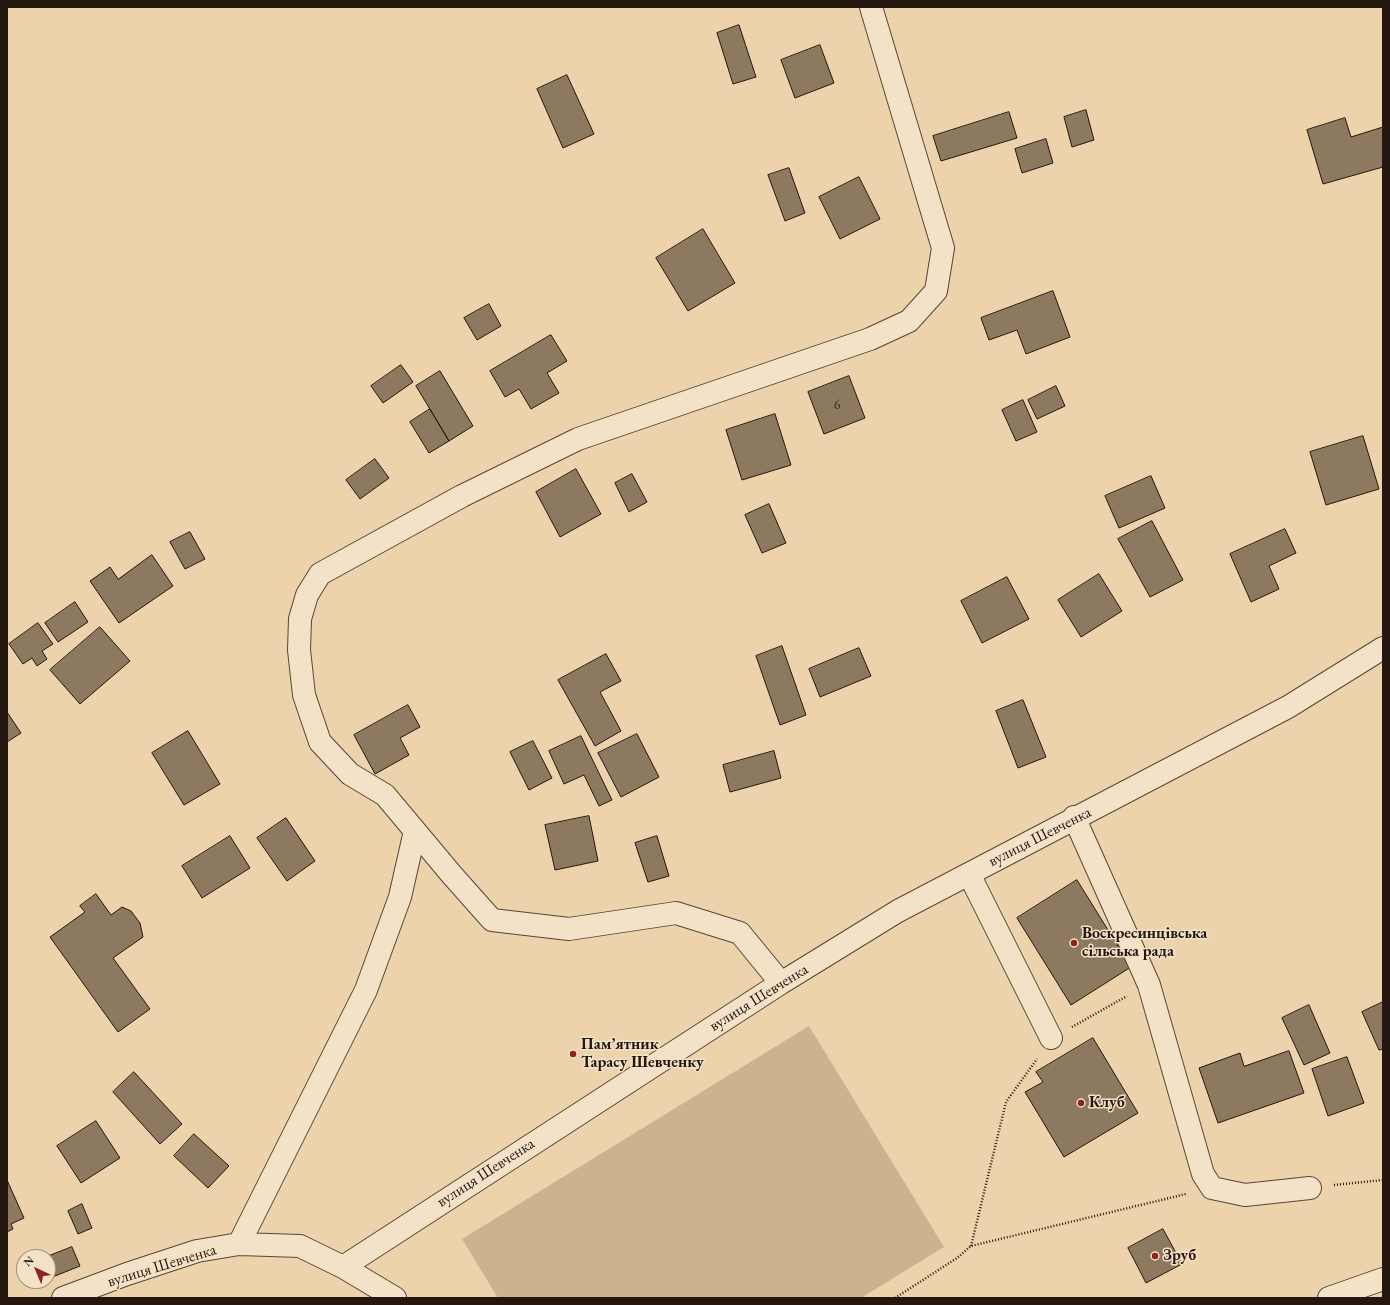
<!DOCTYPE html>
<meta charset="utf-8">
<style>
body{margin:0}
#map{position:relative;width:1390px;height:1305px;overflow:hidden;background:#edd3ab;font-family:"EB Garamond",serif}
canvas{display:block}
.frame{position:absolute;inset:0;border:8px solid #25170f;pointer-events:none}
.north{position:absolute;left:16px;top:1249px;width:40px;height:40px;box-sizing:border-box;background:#f3e2c8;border:1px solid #a1917e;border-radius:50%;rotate:316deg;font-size:11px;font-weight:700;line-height:16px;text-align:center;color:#25170f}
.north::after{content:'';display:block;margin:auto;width:14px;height:18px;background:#8f2418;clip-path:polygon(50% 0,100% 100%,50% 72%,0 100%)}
</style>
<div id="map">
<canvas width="1390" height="1305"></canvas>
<div class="frame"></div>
<div class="north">N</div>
</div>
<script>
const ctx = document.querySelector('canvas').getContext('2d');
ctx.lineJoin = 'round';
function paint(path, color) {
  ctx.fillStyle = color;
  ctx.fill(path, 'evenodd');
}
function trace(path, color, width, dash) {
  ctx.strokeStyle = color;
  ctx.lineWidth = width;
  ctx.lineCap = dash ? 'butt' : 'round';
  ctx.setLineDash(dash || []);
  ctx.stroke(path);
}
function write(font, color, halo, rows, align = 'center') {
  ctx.font = font + ' "EB Garamond",serif';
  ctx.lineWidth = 3;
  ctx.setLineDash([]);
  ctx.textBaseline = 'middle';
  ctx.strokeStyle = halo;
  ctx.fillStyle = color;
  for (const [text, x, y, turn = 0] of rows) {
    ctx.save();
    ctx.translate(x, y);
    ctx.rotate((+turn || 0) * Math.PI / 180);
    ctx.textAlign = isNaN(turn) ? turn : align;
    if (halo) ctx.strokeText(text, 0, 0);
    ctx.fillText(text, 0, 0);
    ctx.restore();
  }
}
paint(new Path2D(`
 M809,1026L944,1247L861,1298H498L462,1239Z`), '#cbb390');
const building = new Path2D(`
 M739,25L756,77L733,84L717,33Z
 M820,45L834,83L795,98L781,60Z
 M567,75L594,134L563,148L537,89Z
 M1086,110L1094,140L1072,147L1064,117Z
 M1009,112L1017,138L941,161L933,136Z
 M1345,118L1351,137L1383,127V167L1323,184L1307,130Z
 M1046,139L1053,163L1022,173L1015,149Z
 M789,168L805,213L785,221L768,175Z
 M859,177L880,219L840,239L819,197Z
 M703,229L735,283L688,311L656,258Z
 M1053,291L1070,337L1026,354L1017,330L989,340L981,318Z
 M489,304L501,326L477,340L464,318Z
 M551,335L567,361L547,373L559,393L531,409L519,389L505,397L490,371Z
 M401,365L413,382L383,403L371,386Z
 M440,371L473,426L449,441L416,386Z
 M849,376L865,418L824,434L808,392Z
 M1056,386L1065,406L1037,419L1028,400Z
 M1023,400L1037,432L1016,441L1002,410Z
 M430,409L449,441L429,453L410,422Z
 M775,414L791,465L742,480L726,430Z
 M1363,436L1379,489L1326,505L1310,452Z
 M375,459L389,478L360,499L346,480Z
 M576,469L601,514L560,537L536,492Z
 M632,474L647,502L629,512L615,483Z
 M1151,476L1165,508L1119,528L1105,496Z
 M769,504L786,543L762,553L745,515Z
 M1152,521L1183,580L1150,597L1118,539Z
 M1285,529L1296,553L1269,566L1279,589L1251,602L1230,554Z
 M190,532L205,559L185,569L170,542Z
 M152,555L173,586L119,623L90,581L110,567L118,579Z
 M1099,574L1122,611L1081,637L1058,600Z
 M1007,577L1029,619L982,643L961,601Z
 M75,602L88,622L58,642L45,623Z
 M38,623L53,644L42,651L47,659L37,666L32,658L23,664L9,644Z
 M100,627L130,661L80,704L50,670Z
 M782,646L806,715L780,725L756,656Z
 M859,648L871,676L820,697L809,669Z
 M606,654L621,681L600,692L621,731L595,746L558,680Z
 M1023,700L1046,757L1018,768L996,711Z
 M408,705L420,727L400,738L409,755L375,774L354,735Z
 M7,712L21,733L7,742Z
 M188,731L220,784L184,805L152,753Z
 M637,734L659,777L621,797L598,753Z
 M581,736L612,800L599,806L584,775L564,784L549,751Z
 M533,741L552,778L529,790L510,752Z
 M774,751L781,778L730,792L723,765Z
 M589,816L598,861L555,870L545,825Z
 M286,818L315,861L287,881L257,838Z
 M230,836L250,868L202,898L182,866Z
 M657,836L669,876L648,882L635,843Z
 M1077,880L1131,967L1071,1005L1017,918Z
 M96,894L111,915L122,907L131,911L140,923L143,937L113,958L150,1009L118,1032L50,937L85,912L80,906Z
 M1383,1002V1049L1379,1050L1362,1012Z
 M1309,1005L1330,1053L1304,1065L1282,1018Z
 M1093,1038L1138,1113L1064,1157L1025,1092L1043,1082L1036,1072Z
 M1289,1051L1304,1093L1218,1123L1199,1068L1240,1053L1244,1066Z
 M1347,1057L1364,1103L1328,1116L1312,1069Z
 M134,1072L182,1124L160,1144L113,1092Z
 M96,1121L120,1158L81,1183L57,1146Z
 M194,1134L229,1166L208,1188L174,1156Z
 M7,1180L24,1218L11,1224L13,1229L7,1232Z
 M82,1204L92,1228L78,1234L68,1211Z
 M1163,1229L1182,1264L1146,1283L1128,1248Z
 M72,1247L80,1266L50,1278L48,1272V1257H46Z`);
paint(building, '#8d7960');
trace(building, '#25170f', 1);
const minor = new Path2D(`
 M1074,817L1149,985L1203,1174L1212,1188L1245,1195L1310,1188
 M969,874L1051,1038
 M781,983L740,933L676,913L569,929L492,920L452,875L385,795L350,774L320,742L304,695L299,650L300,619L307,595L320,574L462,496L578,439L870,339L909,321L936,291L943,248L871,7
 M239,1244L366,990L400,897L415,831
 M343,1267L781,983L898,911L1288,707L1383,648
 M63,1298L127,1274L197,1251L239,1244L300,1246L343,1267L395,1298
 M1329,1298L1383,1279`);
trace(minor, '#574636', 24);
trace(new Path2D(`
 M1072,1027L1127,996
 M1334,1185L1383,1180
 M971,1246L1006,1102L1037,1059
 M895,1298L957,1258L971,1246L1186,1194`), '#25170f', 2.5, [1, 2]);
trace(minor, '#f3e2c8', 22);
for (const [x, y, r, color] of [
 [1074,943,4,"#8f2418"],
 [573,1054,4,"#8f2418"],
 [1081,1103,4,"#8f2418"],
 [1155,1256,4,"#8f2418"]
]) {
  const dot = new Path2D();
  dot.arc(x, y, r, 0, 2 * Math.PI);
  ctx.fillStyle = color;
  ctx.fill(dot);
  trace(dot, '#f3e2c8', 1.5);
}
write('14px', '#3f3023', null, [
 ["6",837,405]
]);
write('16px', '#25170f', '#f3e2c8', [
 ["вулиця Шевченка",1040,837,-27],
 ["вулиця Шевченка",759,998,-32],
 ["вулиця Шевченка",486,1173,-33],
 ["вулиця Шевченка",162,1266,-17]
]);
write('bold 16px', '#25170f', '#f3e2c8', [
 ["Воскресинцівська",1082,934],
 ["сільська рада",1082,952],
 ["Пам’ятник",581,1045],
 ["Тарасу Шевченку",581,1063],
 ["Клуб",1089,1103],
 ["Зруб",1163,1256]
], 'left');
</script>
